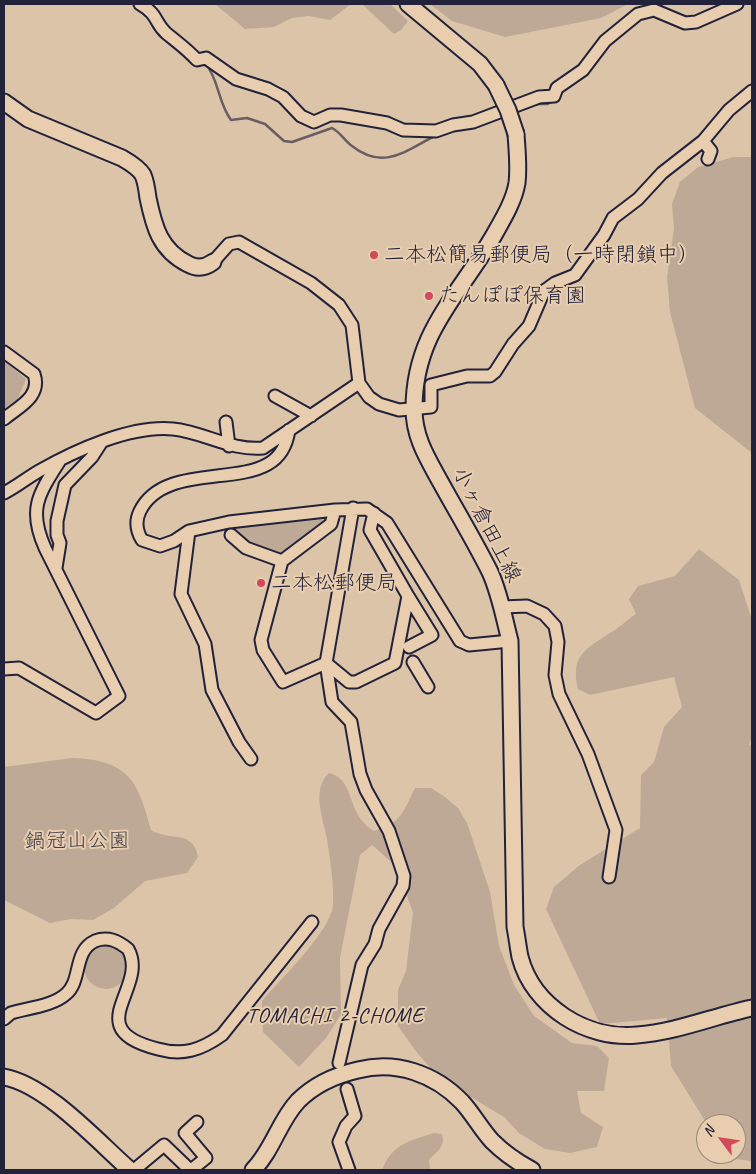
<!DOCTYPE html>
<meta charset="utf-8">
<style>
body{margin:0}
#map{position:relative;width:756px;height:1174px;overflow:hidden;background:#dcc4a8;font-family:Caveat,sans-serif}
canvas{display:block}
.frame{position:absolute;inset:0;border:5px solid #22223b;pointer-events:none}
.north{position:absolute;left:696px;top:1114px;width:50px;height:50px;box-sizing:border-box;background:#e8ceaf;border:1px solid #998981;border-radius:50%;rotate:301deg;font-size:14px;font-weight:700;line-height:20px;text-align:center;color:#22223b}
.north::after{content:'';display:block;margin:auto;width:18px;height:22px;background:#d1495b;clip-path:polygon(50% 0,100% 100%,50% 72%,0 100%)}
</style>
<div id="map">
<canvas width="756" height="1174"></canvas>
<div class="frame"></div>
<div class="north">N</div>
</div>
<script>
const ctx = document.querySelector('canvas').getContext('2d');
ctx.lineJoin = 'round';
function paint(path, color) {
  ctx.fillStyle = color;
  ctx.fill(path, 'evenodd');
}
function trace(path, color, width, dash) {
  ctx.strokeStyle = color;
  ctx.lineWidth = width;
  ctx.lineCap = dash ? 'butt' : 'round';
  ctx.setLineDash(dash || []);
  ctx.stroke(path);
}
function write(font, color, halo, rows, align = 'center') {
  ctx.font = font + ' Caveat,"Klee One",sans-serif';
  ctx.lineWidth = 4;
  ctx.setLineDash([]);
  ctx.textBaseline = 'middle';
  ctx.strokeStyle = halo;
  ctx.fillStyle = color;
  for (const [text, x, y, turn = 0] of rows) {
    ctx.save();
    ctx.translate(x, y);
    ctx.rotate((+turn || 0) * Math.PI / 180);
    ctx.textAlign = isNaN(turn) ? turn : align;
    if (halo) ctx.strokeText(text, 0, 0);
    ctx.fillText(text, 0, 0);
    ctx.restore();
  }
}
paint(new Path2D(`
 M215,4H351L330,20L309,16L292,18L274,27L245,29Z
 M362,4H390L408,21L401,30L394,34Z
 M430,4H628L601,18L505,37L452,21Z
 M734,157H752V453L695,408L670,312L667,277L674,229L672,204L680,182L698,167Z
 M4,361L26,379L17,401L4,413Z
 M328,516L326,522L280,554C264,549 238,547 235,528Z
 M699,549L739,580L752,620V737L749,745L752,746V1161H750L736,1159L731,1154H736V1124H707L671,1066L667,1018L600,1024L546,909L554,887L580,865L640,828L641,775L654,762L664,727L682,707L674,677L590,695L578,689C570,655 586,649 610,633C619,628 627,620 636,614L629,599L638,586L675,576Z
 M72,758C128,760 138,780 151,830C171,842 193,829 198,857L187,873L145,881L114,908L93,920L71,919L50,923L4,900V767Z
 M329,773C357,780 344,813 374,831C403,822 402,813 415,788H431L445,797L458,808L467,823L490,892L499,946L514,985L534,1016L572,1043L597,1046L609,1058L604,1091H577L581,1113L603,1127L597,1147L570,1153L545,1149L519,1133L504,1117L438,1077L415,1050L398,1026V990L406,971L413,913L397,867L372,845L360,855L340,958L341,1014L326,1038L299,1067L263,1032L262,1001C280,980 332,930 333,904C334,883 330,859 327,839C323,818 311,790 329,773Z
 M84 967a22 22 0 1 1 44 0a22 22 0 1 1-44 0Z
 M434,1133L442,1134C446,1147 437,1151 429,1160L430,1170H382C392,1144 409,1141 434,1133Z`), '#bda996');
trace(new Path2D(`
 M206,64C219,80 218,103 231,120L247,118L265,124L284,141L292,142L332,128C340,132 345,141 352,146C385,172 407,149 437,135
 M535,104H547L556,100`), '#675d63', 2.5);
const street = new Path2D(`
 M140,4C159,15 154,22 166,33C177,42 187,49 197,60L206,58L236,79L268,89L283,97L301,116L314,122L330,115H341L387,123L403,130L436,131L453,125L473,122L539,97L554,96L557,88L583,70L605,41L638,14L654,10L685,23L696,22L737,4
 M703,141L711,151L708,159
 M213,262L229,244L239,242L311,283L339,305L352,325L359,383L369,397L379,404L399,410L431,407V385L467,376H490L495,372L513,344L529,326L544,291L555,283L575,275L604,235L613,218L638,199L662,173L703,141L729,110L752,91
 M4,352L34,374C42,397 18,407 4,419
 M275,396L311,416
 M226,422L229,446
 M289,430C287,444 282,456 268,464C234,484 162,466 140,511C135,521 136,530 142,540L160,546L174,541L189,531L229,522L335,510L367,509L387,523L460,641L469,645L510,641
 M4,493C16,487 27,478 39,471C76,450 131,425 173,429C204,432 231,451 263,448L359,383
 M189,531L181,594L205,644L212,690L239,742L251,759
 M231,535L246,548L282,561
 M56,568L60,543L57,535V521L65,485L92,457L101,443
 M408,596L432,635L409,647
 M502,607L527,606L544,614L555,626L558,642L555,675L559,694L588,754L616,830L609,877
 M413,662L428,687
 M326,663L283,682L263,650L261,640L282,561L331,524L335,510
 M326,663L349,682H356L395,663L408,596L370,530L374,513
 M4,669L19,668L96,713L119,696L45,548C28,510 38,495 59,462
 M4,1019L11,1013C27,1008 53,1006 66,994C82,981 73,951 95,941C108,936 118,941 128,949C150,988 77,1029 158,1049C183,1056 201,1050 222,1035L312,922
 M339,1063L362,965L375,944L379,929L403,886L404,876L389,831L366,790L360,774L351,722L332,702L326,663L353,508
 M347,1089L355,1116L346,1126L339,1142L349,1170
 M134,1170L164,1145L190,1170
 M191,1170L206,1158L185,1133L197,1122`);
const secondary = new Path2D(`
 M408,4L480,64L496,85
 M4,102L28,119L122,158C129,162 139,168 143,175C146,182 147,190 148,198C154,227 160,250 188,264C197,269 205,268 213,262
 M516,134C517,150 519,167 517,183C514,201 503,219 494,235C459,296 414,332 414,409C414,438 428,459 441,483C457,512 475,542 490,572C500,594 504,618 510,641L515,927C517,937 518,947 520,957C533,1007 587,1040 637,1035C677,1032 714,1016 752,1008
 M4,1077C47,1085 97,1141 130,1170
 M253,1170C273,1150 279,1121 298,1101C315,1084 336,1075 358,1070C396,1060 435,1074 462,1102C473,1114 481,1129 492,1141C504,1153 517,1162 532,1170`);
trace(street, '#22223b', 15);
trace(secondary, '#22223b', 19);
trace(street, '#e8ceaf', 11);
trace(secondary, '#e8ceaf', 15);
const secondaryBridge = new Path2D(`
 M496,85L508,110L516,134`);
trace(secondaryBridge, '#22223b', 19, []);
trace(secondaryBridge, '#e8ceaf', 15);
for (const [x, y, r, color] of [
 [374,255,5,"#d1495b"],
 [429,296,5,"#d1495b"],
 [261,583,5,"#d1495b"]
]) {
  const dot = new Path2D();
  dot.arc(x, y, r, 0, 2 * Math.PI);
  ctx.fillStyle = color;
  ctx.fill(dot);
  trace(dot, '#e8ceaf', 2);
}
write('21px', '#22223b', '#e8ceaf', [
 ["二本松簡易郵便局（一時閉鎖中）",384,255],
 ["たんぽぽ保育園",439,296],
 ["二本松郵便局",271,583]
], 'left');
write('21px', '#22223b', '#e8ceaf', [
 ["小ヶ倉田上線",486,525,63]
]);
write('21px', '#413d4d', '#e8ceaf', [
 ["鍋冠山公園",77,841]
]);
ctx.letterSpacing = '1px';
write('22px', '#22223b', '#e8ceaf', [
 ["TOMACHI 2-CHOME",335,1016]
]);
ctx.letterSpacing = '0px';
</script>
